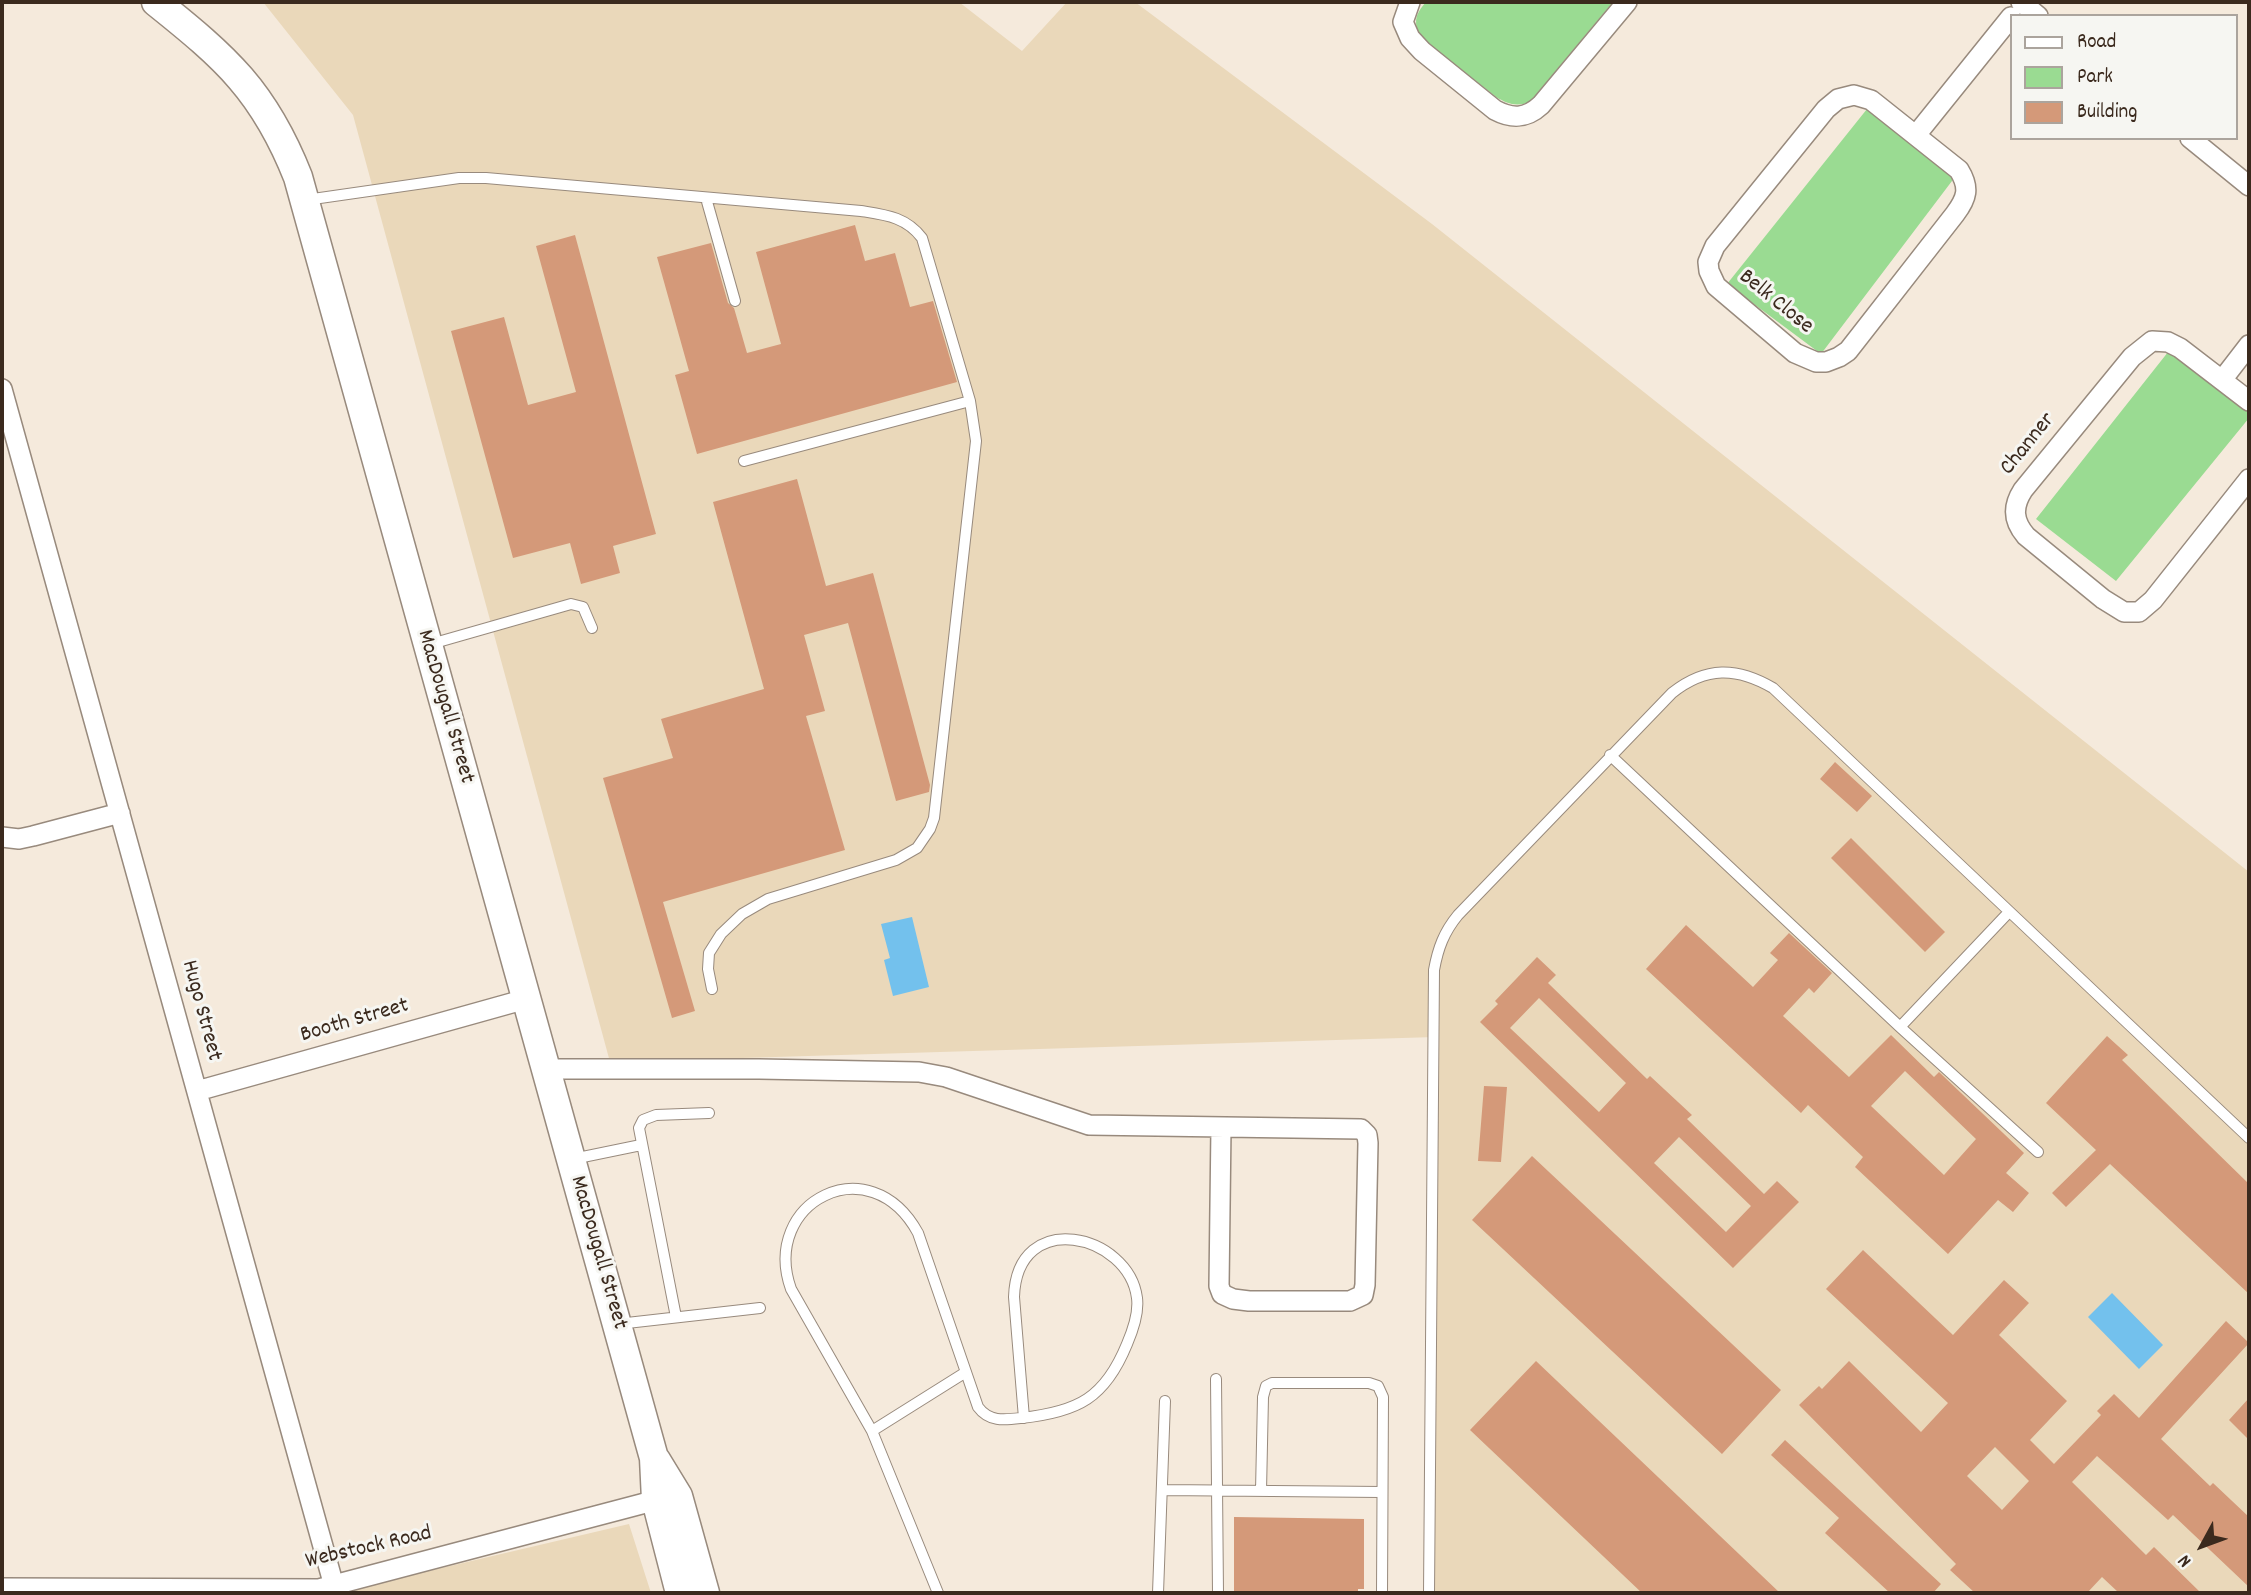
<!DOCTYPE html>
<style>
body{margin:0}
#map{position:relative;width:2251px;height:1595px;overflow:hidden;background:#f5eadc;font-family:Dekko,sans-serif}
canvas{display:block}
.frame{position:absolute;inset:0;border:4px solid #3b2a1e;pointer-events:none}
.legend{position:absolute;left:2010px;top:14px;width:228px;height:126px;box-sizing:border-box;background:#f6f6f2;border:2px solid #aba49d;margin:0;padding:9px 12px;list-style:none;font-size:21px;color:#3b2a1e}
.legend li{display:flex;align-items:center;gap:14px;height:35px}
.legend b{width:35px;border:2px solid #aba49d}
.north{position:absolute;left:2167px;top:1511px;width:70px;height:70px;-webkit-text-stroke:5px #f6f6f2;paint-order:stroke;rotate:229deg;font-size:19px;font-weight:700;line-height:28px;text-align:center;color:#3b2a1e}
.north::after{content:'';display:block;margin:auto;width:24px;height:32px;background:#3b2a1e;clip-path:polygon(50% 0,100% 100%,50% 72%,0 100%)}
</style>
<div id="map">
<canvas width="2251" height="1595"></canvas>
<div class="frame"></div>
<ul class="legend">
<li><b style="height:9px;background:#fff"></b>Road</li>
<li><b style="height:19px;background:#9adb92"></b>Park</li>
<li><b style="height:19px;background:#d49979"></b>Building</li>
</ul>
<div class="north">N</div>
</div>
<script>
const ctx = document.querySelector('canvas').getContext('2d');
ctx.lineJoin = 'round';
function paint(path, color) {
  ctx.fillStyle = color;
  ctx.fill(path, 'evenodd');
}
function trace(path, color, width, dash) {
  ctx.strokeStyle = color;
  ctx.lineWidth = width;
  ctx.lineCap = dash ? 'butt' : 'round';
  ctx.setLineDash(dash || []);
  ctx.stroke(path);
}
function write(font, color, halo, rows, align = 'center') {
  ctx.font = font + ' Dekko,sans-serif';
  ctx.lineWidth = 6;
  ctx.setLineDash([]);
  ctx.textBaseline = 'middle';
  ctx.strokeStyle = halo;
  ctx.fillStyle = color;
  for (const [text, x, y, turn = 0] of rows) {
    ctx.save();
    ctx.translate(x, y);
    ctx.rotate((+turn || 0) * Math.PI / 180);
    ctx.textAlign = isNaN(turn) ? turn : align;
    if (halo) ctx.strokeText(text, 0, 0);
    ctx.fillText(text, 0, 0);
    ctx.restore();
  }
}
paint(new Path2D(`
 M263,2H959L1022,51L1067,2H1135L1432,224L2249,872V1593H1426L1435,1037L610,1062L353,115Z
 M629,1524L651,1593H335Z`), '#ead8ba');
paint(new Path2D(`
 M1426,2H1613L1530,102C1516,107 1508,104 1496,97L1419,36C1414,20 1415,15 1426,2Z
 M1867,109L1955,177L1821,354L1727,284Z
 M2172,347L2249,407V418L2116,581L2036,519Z`), '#9adb92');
paint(new Path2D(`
 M912,917L929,987L893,996L884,960L890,958L881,924Z
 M2112,1293L2163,1345L2139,1369L2088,1317Z`), '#73c1ed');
paint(new Path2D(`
 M855,225L865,261L895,253L910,307L933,301L957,382L697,454L675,375L689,371L657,257L711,243L728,303L734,308L747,353L781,344L756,252Z
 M575,235L656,534L613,546L620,573L581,584L570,543L513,558L451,331L504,317L528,405L576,392L536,246Z
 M797,479L826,586L873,573L930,785L929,792L896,801L848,623L804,635L825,711L806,716L845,850L663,902L695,1011L672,1018L603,778L673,758L661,719L764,689L713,502Z
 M1835,762L1872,796L1857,812L1820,779Z
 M1851,838L1945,932L1925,952L1831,858Z
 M1686,925L1753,987L1778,960L1770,953L1789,933L1832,973L1814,993L1809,988L1783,1016L1849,1077L1891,1035L1934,1077L1939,1072L2024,1153L2006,1173L2029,1193L2013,1212L1998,1200L1948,1254L1855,1167L1863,1157L1808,1105L1801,1113L1646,969ZM1905,1071L1976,1139L1944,1175L1871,1106Z
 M1537,957L1556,975L1548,983L1647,1079L1650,1076L1692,1115L1687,1119L1764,1194L1777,1181L1799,1202L1733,1268L1480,1022L1498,1004L1495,1001ZM1539,998L1626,1083L1599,1112L1510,1028ZM1679,1137L1751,1206L1726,1232L1654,1163Z
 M2107,1036L2128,1055L2122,1060L2249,1184V1294L2110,1164L2066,1207L2052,1193L2096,1150L2046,1103Z
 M1484,1086L1507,1087L1501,1162L1478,1161Z
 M1532,1156L1781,1390L1722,1454L1472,1220Z
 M1863,1250L1953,1335L2004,1280L2029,1303L1999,1335L2067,1401L2030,1440L2054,1464L2101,1415L2097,1411L2114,1394L2139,1418L2226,1321L2249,1343L2161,1439L2210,1486L2213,1483L2249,1517V1587L2173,1515L2168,1520L2097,1456L2072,1482L2146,1555L2154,1547L2201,1593H2119L2102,1577L2087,1593H1975L1950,1570L1956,1564L1799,1405L1819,1386L1822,1389L1849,1361L1921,1432L1948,1403L1826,1289ZM1995,1447L2029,1481L2002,1510L1967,1476Z
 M1536,1361L1780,1593H1642L1470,1430Z
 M2249,1398V1440L2229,1420Z
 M1785,1440L1941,1584L1933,1593H1890L1825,1533L1839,1518L1771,1455Z
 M1234,1517L1364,1519V1589H1358V1593H1234Z`), '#d49979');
const lane = new Path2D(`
 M706,198L735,301
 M306,200L459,178H486L861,211C886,215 906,217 922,238L970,401L976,441L934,818L930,829L917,848L896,860L768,899L742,914L721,934L709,953L708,969L712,989
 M744,461L970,401
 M431,644L571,604L583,607L592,628
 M1610,755L1900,1027L2038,1152
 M1900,1027L2009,912
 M573,1159L641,1145
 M676,1317L639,1128L643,1120L656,1115L709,1113
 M618,1324L760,1308
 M1216,1379L1218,1593
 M872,1431L966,1372
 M1162,1490L1382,1492
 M1261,1491L1263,1397L1266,1386L1272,1383H1369L1378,1386L1383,1397L1382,1593
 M938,1593L872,1431L791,1289C760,1202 870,1145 918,1233L978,1407C989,1422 1004,1420 1021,1418C1078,1412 1105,1398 1127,1344C1133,1330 1139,1313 1137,1298C1129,1234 1017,1207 1014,1297L1024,1418
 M1158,1593L1165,1401
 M1429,1593L1434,970C1438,948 1444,932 1458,915L1672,693C1706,666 1737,667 1773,688L2249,1138`);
const street = new Path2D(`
 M1410,2L1403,22L1410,38L1422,51L1495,110C1512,119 1526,119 1541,105L1627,2
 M2021,2L2038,16
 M1854,95L1871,100L1959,170C1970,188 1967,198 1955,214L1848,351L1839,357L1826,362H1816L1795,353L1716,286L1709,271L1708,262L1715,246L1826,109L1838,99Z
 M1916,135L2011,17
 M2190,138L2249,186
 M2222,380L2249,345
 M2,389L334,1586
 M2249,401L2180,348L2168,342L2152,341L2132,357L2023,490C2012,507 2013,521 2026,536L2103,599L2124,612H2139L2153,600L2249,479
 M2,837L19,839L33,836L120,813
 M546,1069H759L919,1072L946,1077L1089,1125L1361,1129L1367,1135L1368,1143L1365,1285L1363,1295L1350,1301H1249L1233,1299L1222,1294L1219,1286L1221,1127
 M197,1091L526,999
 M2,1588L319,1589L668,1497`);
const secondary = new Path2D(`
 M156,2C226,58 264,91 298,177L654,1458L656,1500L680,1593
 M656,1460L678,1496L705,1593`);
trace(lane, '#988a7d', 12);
trace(street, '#988a7d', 22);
trace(secondary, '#988a7d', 31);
trace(lane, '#fff', 10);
trace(street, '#fff', 19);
trace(secondary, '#fff', 28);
write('23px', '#3b2a1e', '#f6f6f2', [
 ["Belk Close",1775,303,39],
 ["Channer",2029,445,-51],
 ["MacDougall Street",444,707,74],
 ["Hugo Street",200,1011,75],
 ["Booth Street",355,1022,-16],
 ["MacDougall Street",597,1253,74],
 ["Webstock Road",369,1549,-13]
]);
</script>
